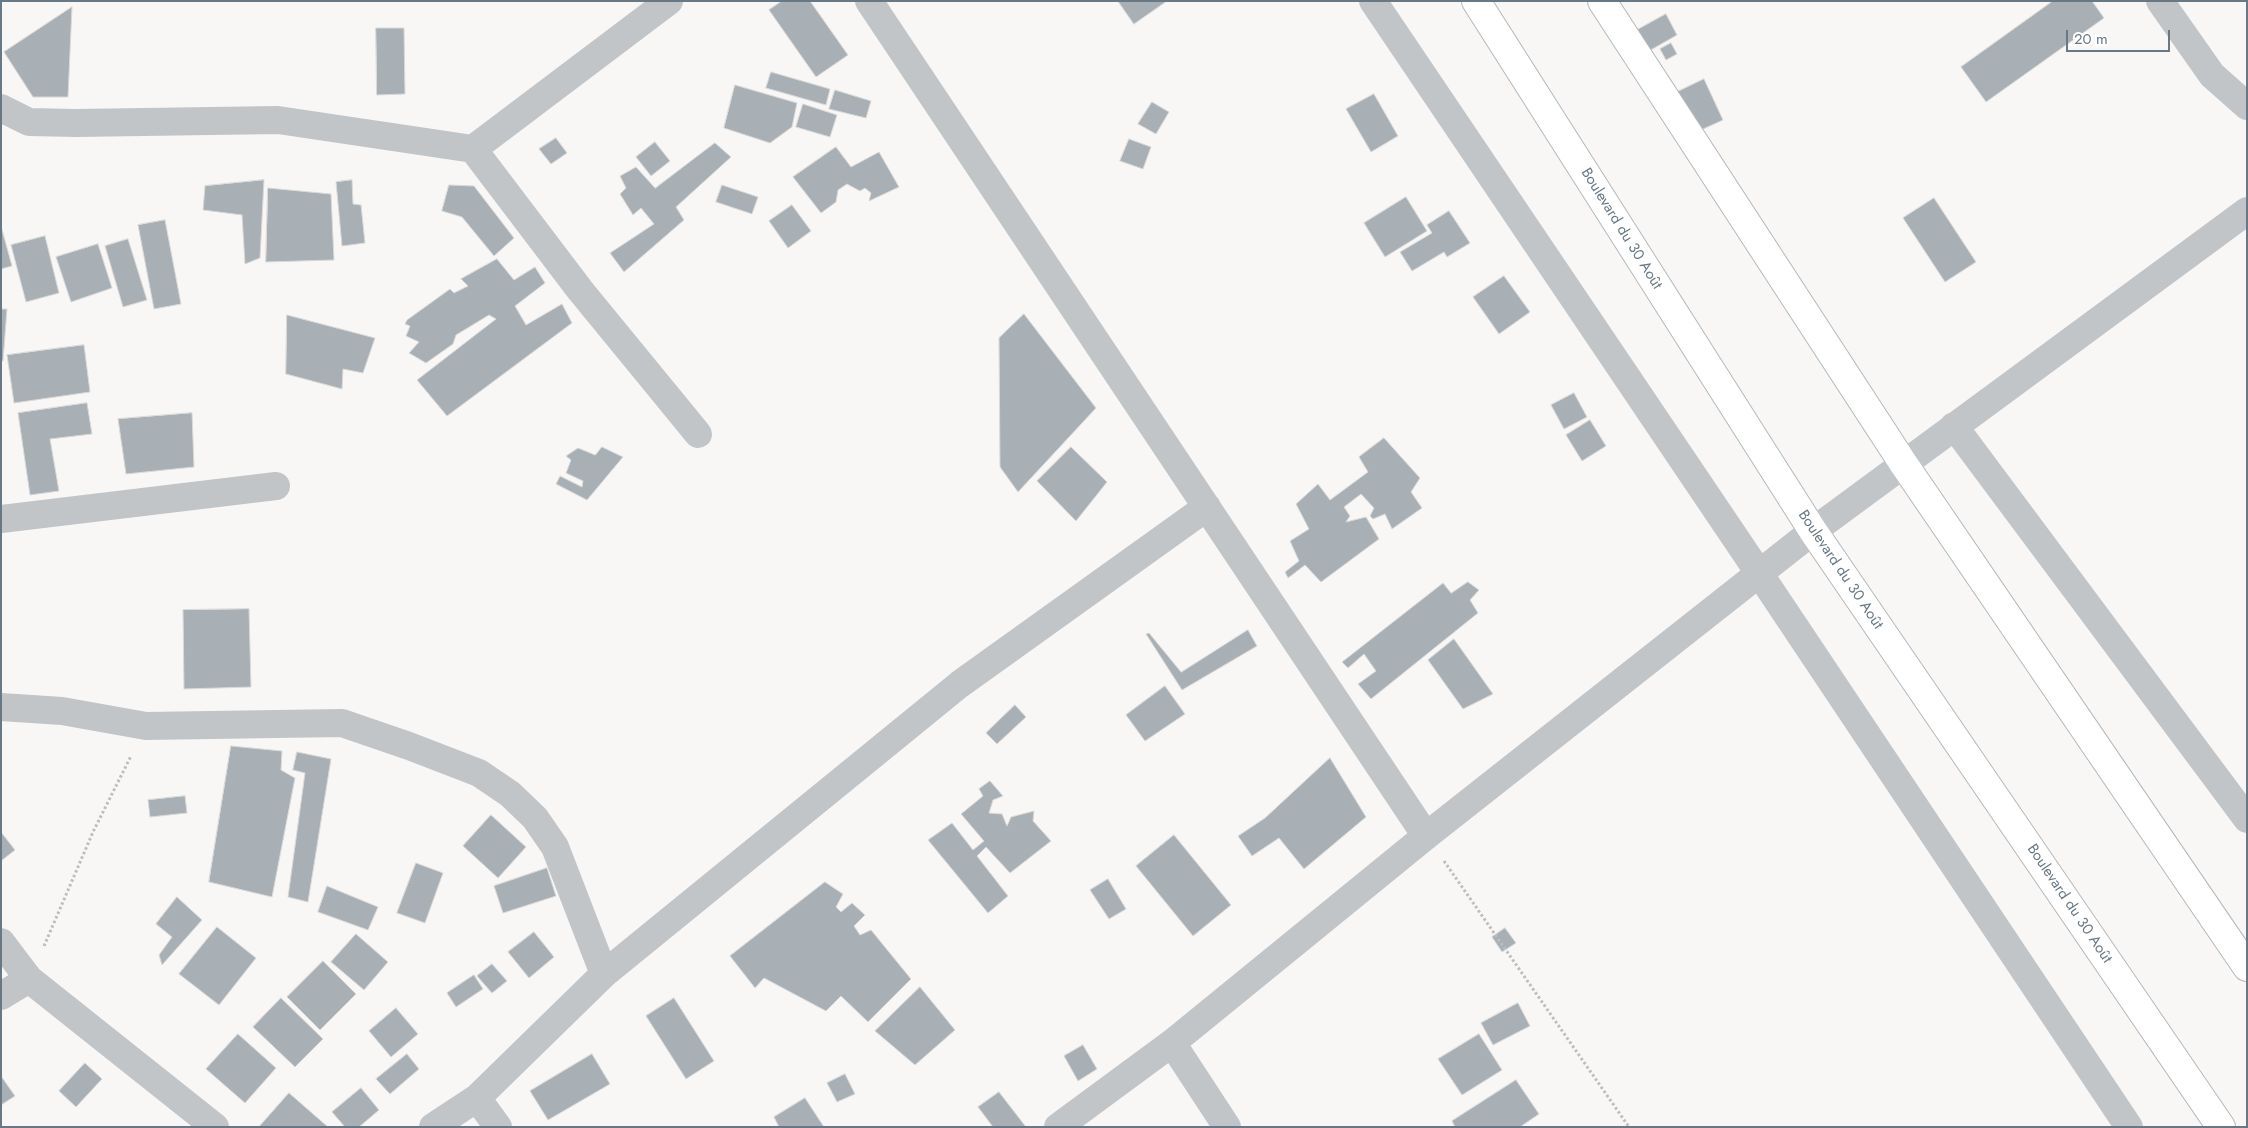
<!DOCTYPE html>
<meta charset="utf-8">
<style>
body{margin:0}
#map{position:relative;width:2248px;height:1128px;overflow:hidden;background:#f8f7f5;font-family:Jost,sans-serif}
canvas{display:block}
.frame{position:absolute;inset:0;border:2px solid #687985;pointer-events:none}
.scale{position:absolute;left:2066px;top:30px;width:104px;height:22px;box-sizing:border-box;border:2px solid #687985;border-top:0;padding-left:6px;font-size:15px;line-height:18px;white-space:nowrap;color:#687985;-webkit-text-stroke:4px #fff;paint-order:stroke}
</style>
<div id="map">
<canvas width="2248" height="1128"></canvas>
<div class="frame"></div>
<div class="scale">20 m</div>
</div>
<script>
const ctx = document.querySelector('canvas').getContext('2d');
ctx.lineJoin = 'round';
function paint(path, color) {
  ctx.fillStyle = color;
  ctx.fill(path, 'evenodd');
}
function trace(path, color, width, dash) {
  ctx.strokeStyle = color;
  ctx.lineWidth = width;
  ctx.lineCap = dash ? 'butt' : 'round';
  ctx.setLineDash(dash || []);
  ctx.stroke(path);
}
function write(font, color, halo, rows, align = 'center') {
  ctx.font = font + ' Jost,sans-serif';
  ctx.lineWidth = 5;
  ctx.setLineDash([]);
  ctx.textBaseline = 'middle';
  ctx.strokeStyle = halo;
  ctx.fillStyle = color;
  for (const [text, x, y, turn = 0] of rows) {
    ctx.save();
    ctx.translate(x, y);
    ctx.rotate((+turn || 0) * Math.PI / 180);
    ctx.textAlign = isNaN(turn) ? turn : align;
    if (halo) ctx.strokeText(text, 0, 0);
    ctx.fillText(text, 0, 0);
    ctx.restore();
  }
}
const building = new Path2D(`
 M782,1H810L848,55L816,77L769,10Z
 M1118,1H1167L1134,24Z
 M2053,1H2092L2104,18L1986,102L1961,67Z
 M72,7L68,97H33L4,52Z
 M1666,14L1677,35L1649,51L1637,30Z
 M376,28H404L405,94L377,95Z
 M1671,43L1677,54L1666,60L1660,49Z
 M771,72L830,89L826,105L766,88Z
 M1704,79L1723,120L1692,134L1673,94Z
 M735,85L797,103L792,127L770,143L724,128Z
 M835,90L871,101L866,118L829,109Z
 M1374,94L1398,136L1371,152L1346,109Z
 M1152,102L1169,112L1156,134L1138,124Z
 M803,104L837,115L830,137L796,127Z
 M556,138L567,153L551,164L539,149Z
 M1129,139L1151,147L1143,169L1120,161Z
 M655,142L670,161L651,176L636,157Z
 M715,143L731,157L676,207L684,220L624,272L610,253L654,224L641,208L633,215L620,194L626,188L620,176L636,167L655,188Z
 M836,147L851,167L879,152L899,187L869,201L871,193L865,188L860,191L847,184L838,190L836,202L821,213L793,177Z
 M264,180L260,258L245,264L242,215L203,210L205,186Z
 M352,180L353,204L361,205L365,243L342,246L336,182Z
 M449,185L474,186L514,238L494,256L462,217L442,211Z
 M722,185L758,197L752,214L716,202Z
 M268,188L331,194L334,260L266,262Z
 M1406,197L1427,231L1385,257L1364,223Z
 M1934,198L1976,262L1945,282L1903,218Z
 M792,205L811,231L788,248L769,221Z
 M1449,211L1470,243L1447,257L1444,252L1412,271L1400,252L1432,233L1427,225Z
 M165,220L181,304L154,309L138,225Z
 M1,226L12,266L1,269Z
 M45,236L59,293L26,302L11,245Z
 M128,239L147,300L123,307L105,246Z
 M98,244L112,288L71,302L56,257Z
 M497,259L514,280L535,267L545,283L515,306L526,325L562,304L572,323L447,416L417,380L496,319L489,315L456,335L453,344L426,363L409,353L419,342L406,336L410,326L405,324L407,320L450,289L454,293L468,286L461,279Z
 M1504,276L1530,312L1499,334L1473,297Z
 M1,309H7L3,361H1Z
 M1024,314L1096,408L1018,492L1000,467L999,338Z
 M287,315L375,338L363,373L343,369L342,389L286,374Z
 M84,345L90,392L14,403L7,355Z
 M1574,393L1587,417L1564,429L1551,405Z
 M87,403L92,434L50,439L59,491L30,495L18,413Z
 M192,413L194,467L126,474L118,419Z
 M1590,420L1606,446L1582,461L1566,435Z
 M1384,438L1420,478L1411,492L1422,508L1392,529L1385,514L1373,519L1370,516L1374,508L1361,494L1344,507L1350,516L1346,522L1366,517L1379,539L1321,582L1305,565L1288,578L1285,572L1299,561L1290,541L1309,529L1296,504L1318,484L1330,500L1368,472L1359,457Z
 M602,447L623,457L587,500L556,484L560,476L582,487L583,481L566,473L571,460L566,456L578,448L595,455Z
 M1071,447L1107,482L1076,521L1037,481Z
 M1468,582L1479,590L1470,600L1478,613L1371,699L1358,684L1376,671L1364,654L1348,668L1342,662L1443,583L1451,593Z
 M249,609L251,687L184,689L183,610Z
 M1248,630L1257,646L1182,690L1146,634L1149,633L1181,672Z
 M1454,639L1493,694L1463,709L1428,660Z
 M1165,686L1185,714L1145,741L1126,715Z
 M1015,705L1026,717L997,744L986,733Z
 M231,746L282,751L281,770L295,778L272,897L209,882Z
 M297,752L331,759L308,902L288,897L305,773L293,770Z
 M1330,758L1366,817L1304,869L1279,838L1252,856L1238,836L1265,818Z
 M990,781L1003,796L993,800L989,813L1002,814L1007,826L1011,817L1034,811L1033,821L1051,841L1010,873L986,847L977,856L1008,896L988,913L928,840L952,823L973,850L984,841L961,814L983,796L979,789Z
 M185,796L187,813L150,817L148,800Z
 M491,815L526,847L498,878L463,846Z
 M1,832L15,850L1,861Z
 M1174,835L1231,905L1193,936L1136,866Z
 M416,863L443,873L425,923L397,913Z
 M547,868L556,896L503,913L494,886Z
 M1108,879L1126,909L1109,919L1090,890Z
 M825,882L843,894L836,907L841,912L852,903L865,915L854,926L860,935L871,930L911,979L868,1022L841,996L826,1011L764,978L755,988L730,956Z
 M327,886L378,907L368,930L318,912Z
 M177,897L202,920L162,965L159,955L172,937L156,924Z
 M217,927L256,958L219,1005L179,974Z
 M1505,928L1516,943L1502,952L1492,937Z
 M534,932L554,957L529,978L508,952Z
 M356,934L388,962L364,990L331,962Z
 M323,961L356,994L320,1030L287,997Z
 M492,964L507,981L492,993L477,976Z
 M474,975L483,989L456,1007L447,993Z
 M920,987L955,1030L915,1065L875,1031Z
 M281,998L323,1039L295,1067L253,1027Z
 M674,998L714,1061L686,1079L646,1016Z
 M1518,1003L1530,1026L1493,1045L1481,1023Z
 M396,1008L418,1034L391,1057L369,1031Z
 M238,1034L276,1068L245,1103L206,1069Z
 M1479,1034L1502,1070L1462,1095L1438,1059Z
 M1083,1045L1097,1069L1078,1081L1064,1056Z
 M407,1054L419,1069L390,1094L376,1079Z
 M592,1054L610,1084L548,1120L530,1091Z
 M85,1063L102,1079L76,1107L59,1091Z
 M845,1074L855,1094L837,1102L827,1083Z
 M1,1076L15,1096L1,1105Z
 M1516,1080L1539,1114L1520,1127H1455L1452,1121Z
 M361,1088L379,1110L359,1127H345L332,1112Z
 M999,1092L1026,1127H993L978,1107Z
 M289,1093L328,1127H259Z
 M805,1098L824,1127H779L774,1117Z`);
paint(building, '#a8b0b6');
trace(building, '#d9d9d7', 1);
const highway = new Path2D(`
 M1476,1L1813,531L2221,1127
 M1602,1L1903,463L2247,967`);
trace(highway, '#b4b8bb', 30);
trace(new Path2D(`
 M1444,861L1629,1127
 M44,946L93,832L131,756`), '#bbbec0', 3, [2.5, 2.5]);
trace(new Path2D(`
 M869,1L1426,836
 M1373,1L1759,573L2129,1127
 M2160,1L2212,75L2247,106
 M1,108L29,122L76,123L278,120L473,149L669,1
 M473,149L580,290L698,434
 M1954,426L2247,819
 M1,519L276,486
 M1,707L62,711L146,726L342,723L409,746L479,773L510,794L535,818L555,847L604,974
 M1,942L29,979L215,1127
 M1,996L29,979
 M1172,1043L1227,1127
 M477,1098L498,1127
 M433,1127L477,1098L604,974L960,684L1207,507
 M1058,1127L1172,1043L1426,836L1813,531L2247,211`), '#c1c5c8', 28);
trace(highway, '#fff', 28);
write('15px', '#687985', '#fff', [
 ["Boulevard du 30 Août",1621,229,58],
 ["Boulevard du 30 Août",1840,570,56],
 ["Boulevard du 30 Août",2069,904,56]
]);
</script>
